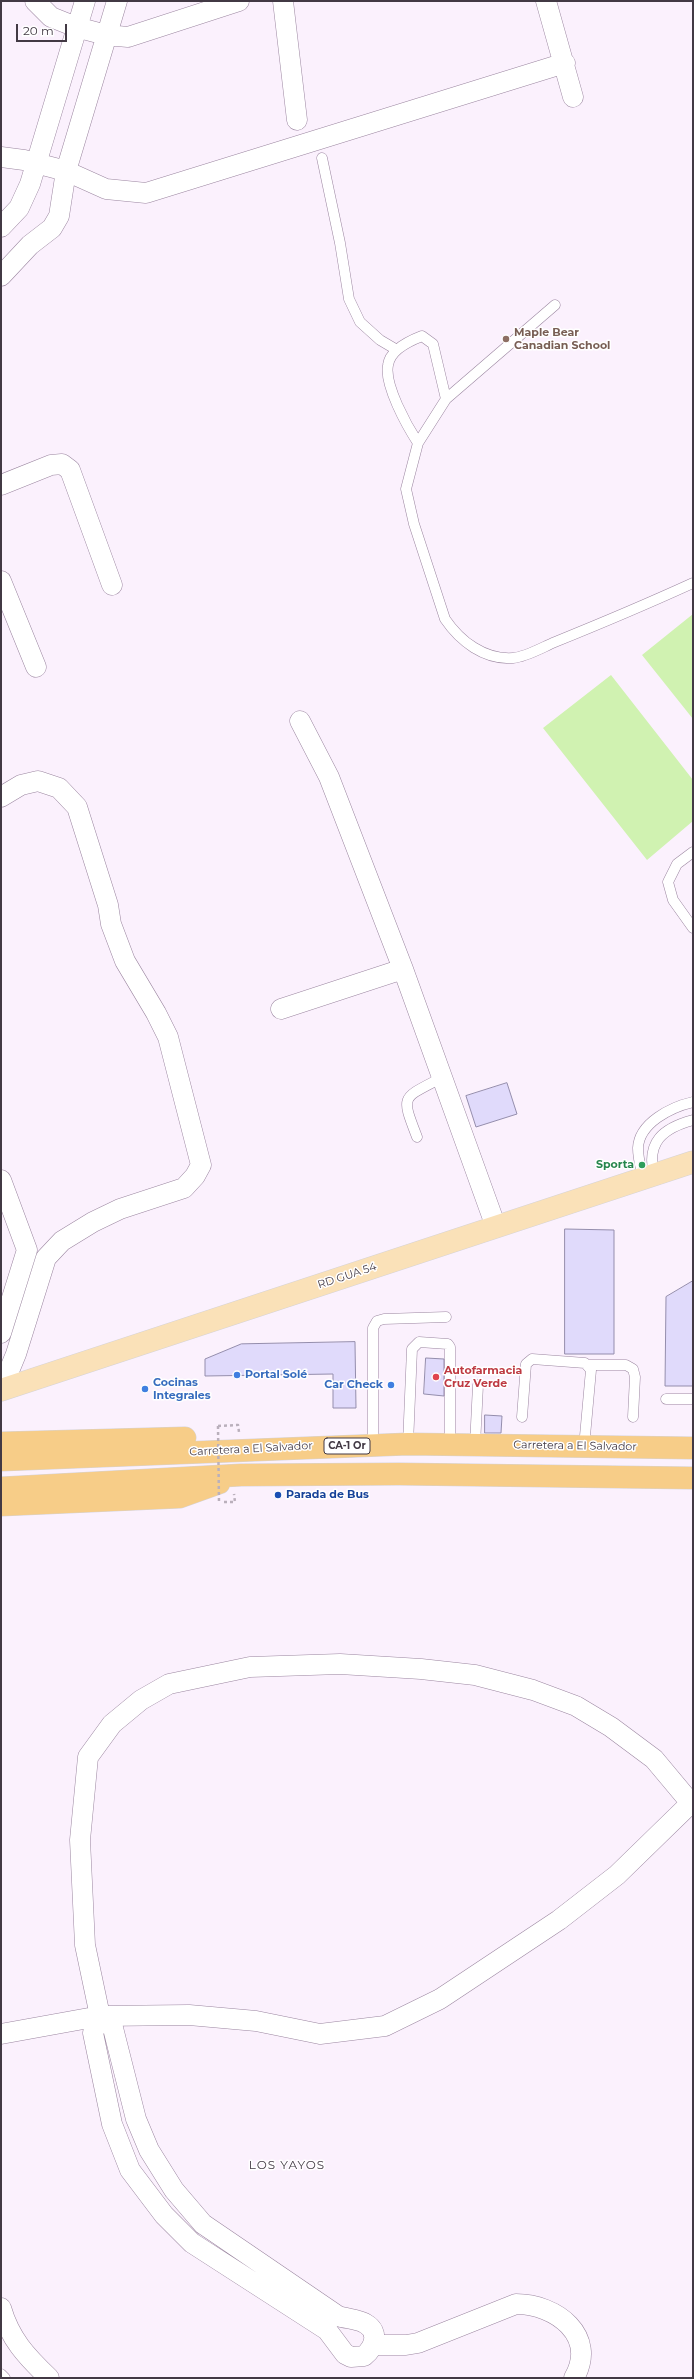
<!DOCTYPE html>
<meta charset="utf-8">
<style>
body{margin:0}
#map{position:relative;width:694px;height:2379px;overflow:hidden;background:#fbf1fd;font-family:Montserrat,sans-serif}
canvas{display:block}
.frame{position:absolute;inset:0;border:2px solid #423944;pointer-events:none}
.scale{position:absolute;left:16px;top:24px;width:51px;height:18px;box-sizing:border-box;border:2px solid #423944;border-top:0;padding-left:5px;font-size:12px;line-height:14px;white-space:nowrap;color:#423944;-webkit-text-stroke:3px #fff;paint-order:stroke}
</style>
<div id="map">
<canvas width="694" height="2379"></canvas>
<div class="frame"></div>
<div class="scale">20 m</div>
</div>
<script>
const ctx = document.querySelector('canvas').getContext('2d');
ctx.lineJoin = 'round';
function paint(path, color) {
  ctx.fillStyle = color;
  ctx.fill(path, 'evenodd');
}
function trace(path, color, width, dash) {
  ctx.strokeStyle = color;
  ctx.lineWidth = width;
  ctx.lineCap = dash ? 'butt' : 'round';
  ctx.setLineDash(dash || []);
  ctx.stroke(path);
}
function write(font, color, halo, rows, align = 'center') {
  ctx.font = font + ' Montserrat,sans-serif';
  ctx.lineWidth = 3;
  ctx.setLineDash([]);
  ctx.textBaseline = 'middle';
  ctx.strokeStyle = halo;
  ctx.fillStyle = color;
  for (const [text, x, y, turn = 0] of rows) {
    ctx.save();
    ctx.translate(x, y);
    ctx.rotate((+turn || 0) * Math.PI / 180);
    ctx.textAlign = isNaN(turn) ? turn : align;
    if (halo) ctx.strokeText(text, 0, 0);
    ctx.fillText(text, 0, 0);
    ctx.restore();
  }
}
paint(new Path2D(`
 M693,614V719L642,655Z
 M611,675L693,780V821L647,860L543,728Z`), '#d0f2b1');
const building = new Path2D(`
 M507,1083L517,1114L476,1127L466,1096Z
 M565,1229L614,1230V1354H565Z
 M693,1281V1386H665L666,1297Z
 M355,1342L356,1408H333V1374L205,1376V1359L241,1344Z
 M426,1358L444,1359V1396L424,1394Z
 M485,1415L502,1416L501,1433H485Z`);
paint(building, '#e0dafb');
trace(building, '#948dac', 1);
const lane = new Path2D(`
 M322,158L340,243L349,299L360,322L380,340L397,350
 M555,305L446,399L418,443L406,489L414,524L445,619C460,641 484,660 513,658C526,657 543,647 555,642C602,623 647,604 693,583
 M418,443C407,426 384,385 388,365C390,350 409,341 422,336L433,344L446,399
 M693,852L677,864L668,882L673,900L693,928
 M417,1137C401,1095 401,1099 441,1078
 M654,1175C646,1142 663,1128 693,1120
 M643,1179C641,1169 638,1158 638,1148C639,1123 671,1107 693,1102
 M588,1365H626L633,1369L635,1377L633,1417
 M666,1399H693
 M522,1417L526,1364L532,1359L585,1363L591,1370L584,1447
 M408,1444L412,1349L419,1342L448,1344L450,1347V1445
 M373,1445V1328L377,1321L384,1319L446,1317
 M475,1445L478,1385
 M1,2374L5,2378`);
const street = new Path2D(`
 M35,1L51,17L76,27L106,35L128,37L239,1
 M283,1L297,120
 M546,1L573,97
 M1,157L24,160L66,171L106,189L146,193L565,63
 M1,227L19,208L30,184L85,1
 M1,276L30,245L52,228L59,216L66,171L117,1
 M1,485L51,465L62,464L70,470L112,585
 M1,581L36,667
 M300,721L329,777L403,969L496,1227
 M1,797L21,785L38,781L59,788L77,807L108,905L111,924L125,961L156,1013L168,1037L201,1165L195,1176L184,1188L120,1209L93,1222L62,1241L46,1258L16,1354L9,1371L1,1382
 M281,1009L403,969
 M1,1180L27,1250L1,1333
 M100,2016L93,2033L112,2124L130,2170L164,2215L192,2243L327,2330L345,2354L351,2357L364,2356C374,2348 380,2332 366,2324C359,2319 347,2319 338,2316L203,2224L174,2190L149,2150L136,2119L113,2028L100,2016L85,1945L80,1840L88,1757L112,1724L141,1700L169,1684L250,1667L340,1664L421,1669L475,1675L533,1690L576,1706L611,1727L654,1759L690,1802
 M1,2034L100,2016L189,2015L256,2021L320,2034L385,2026L440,1999L559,1920L617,1875L693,1801
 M1,2308C10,2339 26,2356 49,2378
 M373,2345H406L418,2343L516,2304C556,2304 598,2336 574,2378`);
const primary = new Path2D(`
 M1,1390L693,1162`);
const highway = new Path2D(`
 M1,1443L185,1438
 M1,1460L408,1444L693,1448
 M1,1488L241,1475L399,1474L693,1478
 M1,1505L180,1497L219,1483`);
trace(lane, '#9b86a0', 11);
trace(street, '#9b86a0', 21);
trace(primary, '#d5d3d6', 23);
trace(highway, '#d5d3d6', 23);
trace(new Path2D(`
 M218,1426L238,1425L239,1432
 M224,1502H235L234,1494`), '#bab0bc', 2.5, [3, 3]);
trace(lane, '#fff', 10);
trace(street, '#fff', 20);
trace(primary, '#fae1b8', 22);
trace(highway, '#f7cd88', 22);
trace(new Path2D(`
 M218,1426L219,1503`), '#bab0bc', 2.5, [3, 3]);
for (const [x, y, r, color] of [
 [506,339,4,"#8d6e63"],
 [642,1165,4,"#2e9e5b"],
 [237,1375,4,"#3f7fe0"],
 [436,1377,4,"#e0444e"],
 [391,1385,4,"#3f7fe0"],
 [145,1389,4,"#3f7fe0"],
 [278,1495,4,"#1a4fb4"]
]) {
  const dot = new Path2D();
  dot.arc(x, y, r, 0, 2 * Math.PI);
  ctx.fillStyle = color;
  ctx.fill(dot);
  trace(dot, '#fff', 1.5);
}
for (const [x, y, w] of [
 [347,1446,46]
]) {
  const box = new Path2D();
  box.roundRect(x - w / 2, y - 8, w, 16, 3);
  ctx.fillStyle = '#fff';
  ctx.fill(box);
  trace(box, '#423944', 1);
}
write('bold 10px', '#423944', null, [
 ["CA-1 Or",347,1446]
]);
write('bold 11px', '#785e54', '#fff', [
 ["Maple Bear",514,333],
 ["Canadian School",514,346]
], 'left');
write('bold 11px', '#27864d', '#fff', [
 ["Sporta",634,1165]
], 'right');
write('11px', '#423944', '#fff', [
 ["RD GUA 54",347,1276,-18],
 ["Carretera a El Salvador",575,1446,1],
 ["Carretera a El Salvador",251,1449,-3]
]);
write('bold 11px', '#be3a42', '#fff', [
 ["Autofarmacia",444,1371],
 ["Cruz Verde",444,1384]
], 'left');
write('bold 11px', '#366cbe', '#fff', [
 ["Portal Solé",245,1375],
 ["Cocinas",153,1383],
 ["Integrales",153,1396],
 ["Car Check",383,1385,"right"]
], 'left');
write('bold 11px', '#164399', '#fff', [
 ["Parada de Bus",286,1495]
], 'left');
ctx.letterSpacing = '1px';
write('12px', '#423944', '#fff', [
 ["LOS YAYOS",287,2165]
]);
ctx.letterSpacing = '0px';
</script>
